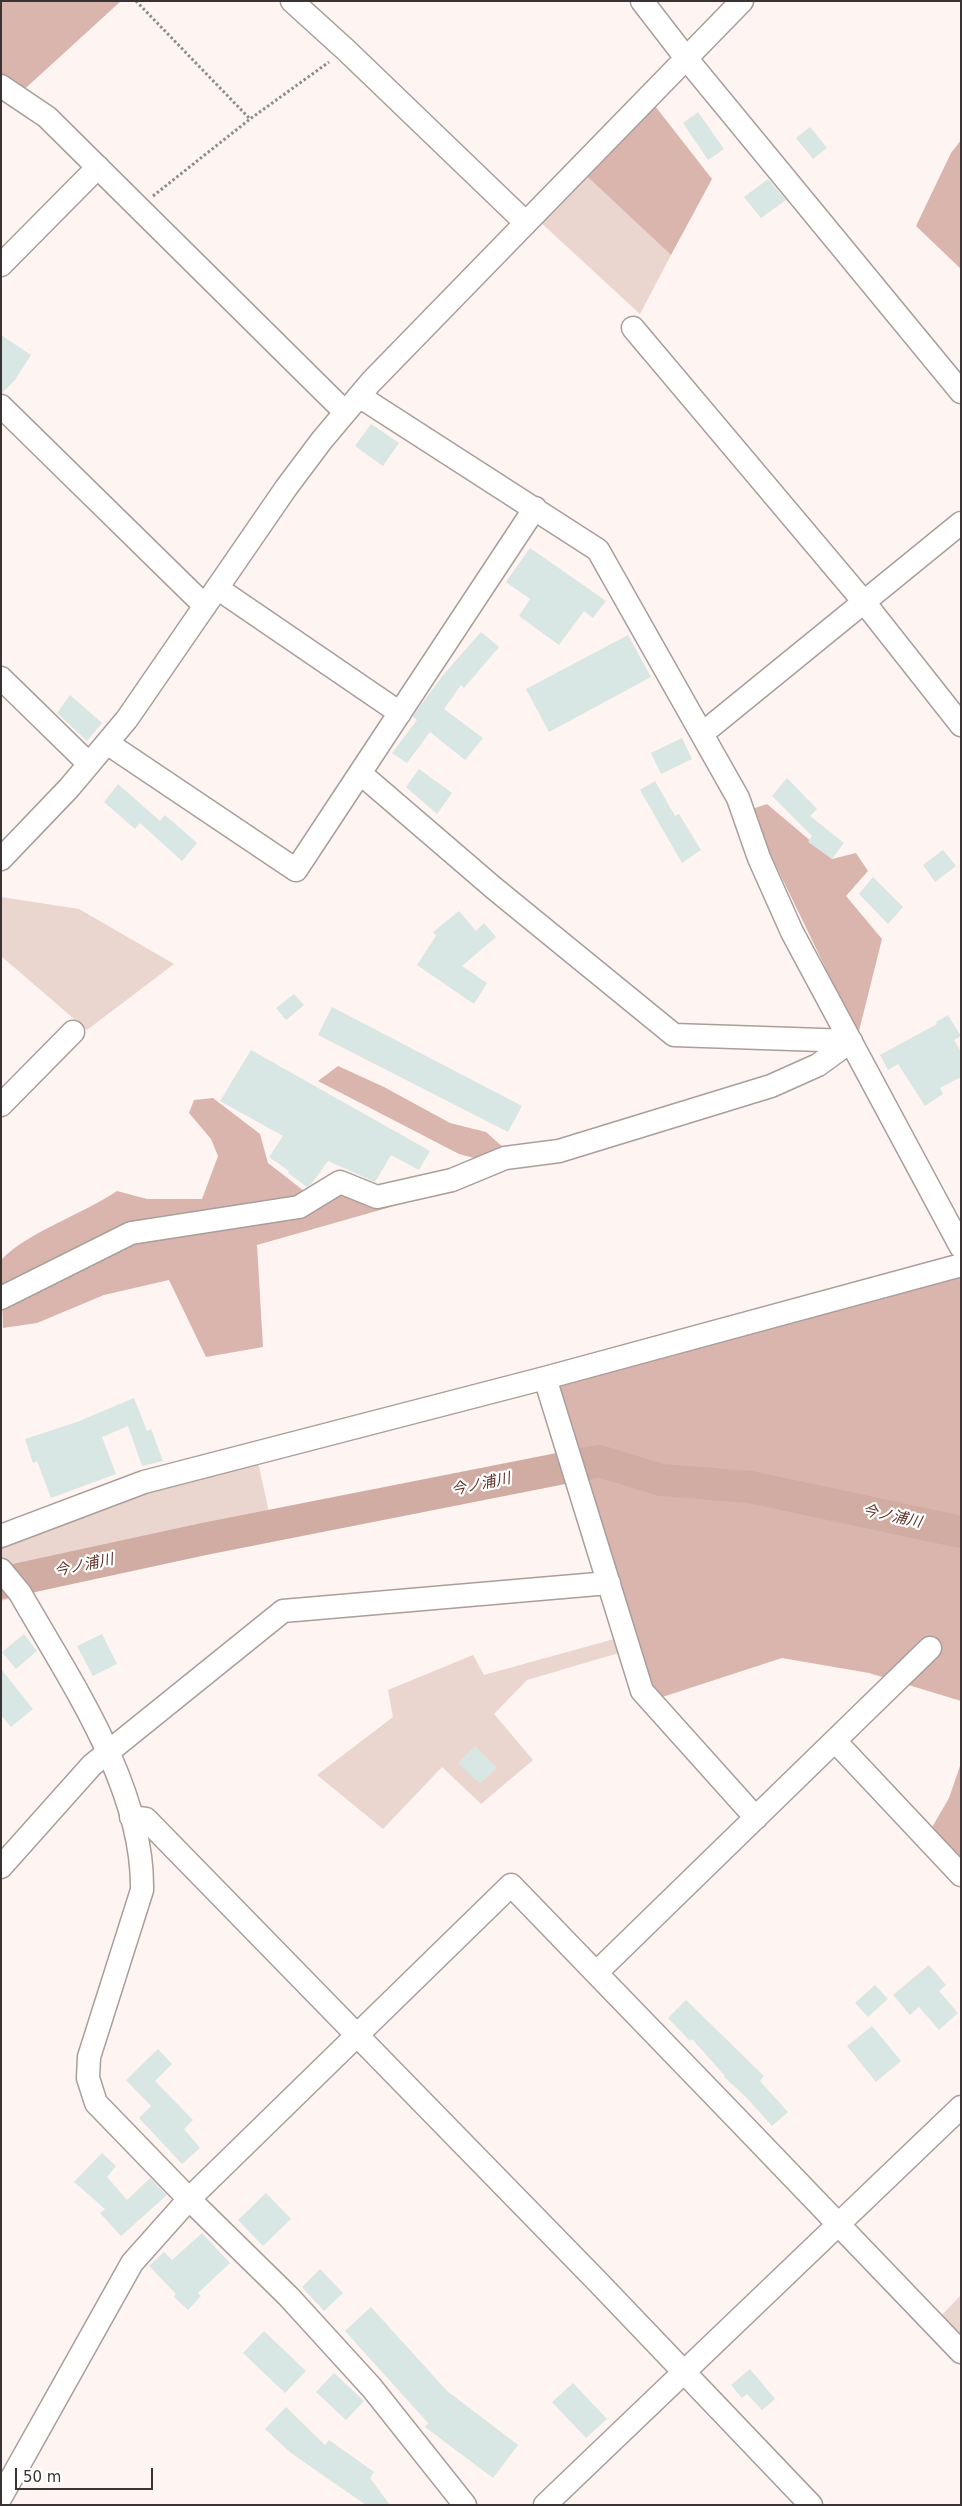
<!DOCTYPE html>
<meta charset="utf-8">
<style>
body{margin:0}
#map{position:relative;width:962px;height:2506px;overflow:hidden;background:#fef4f1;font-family:"DejaVu Sans",sans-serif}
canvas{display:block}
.frame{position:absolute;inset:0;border:2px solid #393433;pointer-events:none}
.scale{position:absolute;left:15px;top:2468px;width:138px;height:22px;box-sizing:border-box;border:2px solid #393433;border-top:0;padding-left:6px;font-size:15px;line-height:18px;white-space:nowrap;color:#393433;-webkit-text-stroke:4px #fff;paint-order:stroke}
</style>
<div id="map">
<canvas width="962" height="2506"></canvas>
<div class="frame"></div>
<div class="scale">50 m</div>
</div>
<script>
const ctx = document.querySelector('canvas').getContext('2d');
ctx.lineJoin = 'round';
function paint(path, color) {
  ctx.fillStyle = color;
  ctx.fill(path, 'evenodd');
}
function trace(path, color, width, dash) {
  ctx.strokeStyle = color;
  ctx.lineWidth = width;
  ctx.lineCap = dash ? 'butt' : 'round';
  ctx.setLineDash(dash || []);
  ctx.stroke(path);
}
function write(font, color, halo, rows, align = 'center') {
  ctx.font = font + ' "DejaVu Sans","Noto Sans JP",sans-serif';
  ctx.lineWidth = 4.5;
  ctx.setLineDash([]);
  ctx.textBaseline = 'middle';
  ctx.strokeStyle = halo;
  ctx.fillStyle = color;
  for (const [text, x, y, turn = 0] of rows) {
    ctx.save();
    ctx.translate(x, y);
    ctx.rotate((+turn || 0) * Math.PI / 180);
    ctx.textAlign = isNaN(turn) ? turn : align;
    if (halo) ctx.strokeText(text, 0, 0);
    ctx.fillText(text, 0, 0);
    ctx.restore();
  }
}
paint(new Path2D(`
 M578,168L671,255L640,314L538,220Z
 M1,897L79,909L174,964L87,1030L1,956Z
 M256,1453L274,1535L147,1561L1,1601V1536Z
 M625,1636L629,1650L527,1680L494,1714L533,1760L481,1804L442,1767L383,1829L317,1775L393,1717L388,1690L473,1655L484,1675Z
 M961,2295V2343L938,2319Z`), '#ebd5cf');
paint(new Path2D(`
 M1,1H121L17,96L1,86Z
 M648,97L712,179L671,255L578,168Z
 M961,140V269L916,226L951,153Z
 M767,804L832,859L856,853L868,871L846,896L882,939L858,1035L749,810Z
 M338,1066L384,1087L450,1123L486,1132L514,1157L493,1163L459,1154L318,1081Z
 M213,1098L260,1134L268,1163L313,1198L345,1191H447L257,1245L263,1347L206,1357L169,1280L104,1295L37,1323L3,1328L1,1260C26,1233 83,1214 117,1191L147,1199H202L218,1156L211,1139L189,1113L194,1100Z
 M961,1265V1701L869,1673L782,1658L650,1701L545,1378Z
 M961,1763V1874L931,1829L949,1798Z`), '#dab5ad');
trace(new Path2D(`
 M1,1583L204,1539L599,1461L661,1480L750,1487L961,1532`), '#d0aca3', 32);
paint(new Path2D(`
 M698,112L724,149L708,160L683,123Z
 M810,127L827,148L813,159L796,138Z
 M768,179L786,200L761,218L744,197Z
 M1,335L31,355L15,380L2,393Z
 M371,424L399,443L383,466L355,446Z
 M530,548L606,601L593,618L584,611L559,645L519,616L530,599L506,582Z
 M481,632L499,647L464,688L461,685L444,709L483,738L465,760L430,732L407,763L392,753L417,720L413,717L415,713L444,674Z
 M628,635L651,677L549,732L526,689Z
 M70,695L102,723L87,741L57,713Z
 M682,738L692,759L661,774L651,753Z
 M419,769L452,793L437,814L406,787Z
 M787,778L817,809L810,816L844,843L832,859L808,842L812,836L772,796Z
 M655,781L675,816L679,814L701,850L682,863L640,790Z
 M118,784L160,821L165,815L197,843L182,861L140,823L135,829L104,802Z
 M943,850L956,866L935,882L923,865Z
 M873,877L903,907L888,924L859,894Z
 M459,911L476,931L484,923L496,937L462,966L487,983L474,1004L417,965L436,936L433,932Z
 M294,994L304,1005L286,1020L276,1008Z
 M332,1007L522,1106L508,1132L318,1035Z
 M948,1015L961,1036L954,1040L961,1052V1077L940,1088L943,1094L925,1106L898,1064L888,1070L880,1055L937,1024L936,1022Z
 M251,1050L430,1151L419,1170L391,1155L375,1182L328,1161L312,1183L307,1187L288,1173L289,1171L269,1157L283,1136L220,1101Z
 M134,1398L147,1431L151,1429L163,1461L142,1466L128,1426L102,1437L116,1474L51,1498L37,1461L33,1463L25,1439L77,1422Z
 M24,1634L37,1651L16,1669L2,1652Z
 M102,1634L117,1664L93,1676L77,1646Z
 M1,1669L33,1709L11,1727L1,1715Z
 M475,1746L497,1768L480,1784L458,1763Z
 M929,1965L946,1985L939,1991L958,2013L939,2030L919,2007L910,2015L893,1995Z
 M875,1985L888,1999L868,2017L855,2003Z
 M686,2000L764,2076L760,2081L788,2112L772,2126L745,2096L724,2077L725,2076L692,2039L690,2041L668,2018Z
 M872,2026L901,2061L876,2082L847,2046Z
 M158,2049L172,2064L155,2081L193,2120L184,2129L200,2148L182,2164L139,2118L151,2106L126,2080Z
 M102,2153L116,2166L107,2177L127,2200L150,2178L167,2195L121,2236L100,2213L105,2209L74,2182Z
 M266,2193L291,2219L263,2246L238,2220Z
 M202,2233L230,2263L198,2293L201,2296L188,2310L174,2297L176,2294L149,2266L164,2252L172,2260Z
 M320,2269L343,2293L324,2311L302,2287Z
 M371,2307L447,2391L518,2445L493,2478L425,2427L428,2423L345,2331Z
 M264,2331L306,2371L285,2393L243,2353Z
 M750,2369L775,2399L762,2410L747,2394L742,2398L731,2385Z
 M334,2373L364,2401L346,2420L316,2392Z
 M573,2383L607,2419L586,2438L552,2402Z
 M286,2407L325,2445L329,2440L374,2472L370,2478L390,2505H366L291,2453L265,2429Z`), '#d8e6e4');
const minor = new Path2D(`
 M292,1L346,50L526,223
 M642,1L686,58L961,392
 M1,86L47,117L345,412
 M1,265L98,167
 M633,328L864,602L961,725
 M359,396L598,550L738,798L759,858L792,932L961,1247
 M1,406L205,606
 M217,588L400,713
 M1,678L89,764
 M703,733L961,523
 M107,743L296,870L535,508
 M360,773L495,889L674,1035L851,1041
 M1,859L69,788L127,719L286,488L322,440L371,382L742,1
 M1,1105L73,1032
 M1,1298L131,1233L299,1207L340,1182L377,1197L452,1180L505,1158L559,1151L771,1086L818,1065L851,1041
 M545,1378L642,1691L756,1818
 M1,1536L144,1482L545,1378L961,1265
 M1,1570L20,1593C69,1679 144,1787 142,1890L89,2057L88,2078L96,2103L189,2199L289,2297L372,2388L465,2505
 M835,1741L961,1875
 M131,1817L146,1819L598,2282L811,2505
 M1,1867L92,1765L283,1611L609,1583
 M596,1973L930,1648
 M1,2497L132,2263L189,2199L511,1885C661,2040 812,2196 961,2352
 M545,2505L961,2107`);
trace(minor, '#aa9e9b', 25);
trace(new Path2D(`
 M136,1L250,119
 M153,196L250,119L329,62`), '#928a89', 3, [2.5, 2.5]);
trace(minor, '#fff', 22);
write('italic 15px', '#633126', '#fff', [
 ["今ノ浦川",481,1485,-12],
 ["今ノ浦川",892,1517,12],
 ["今ノ浦川",84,1566,-12]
]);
</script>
